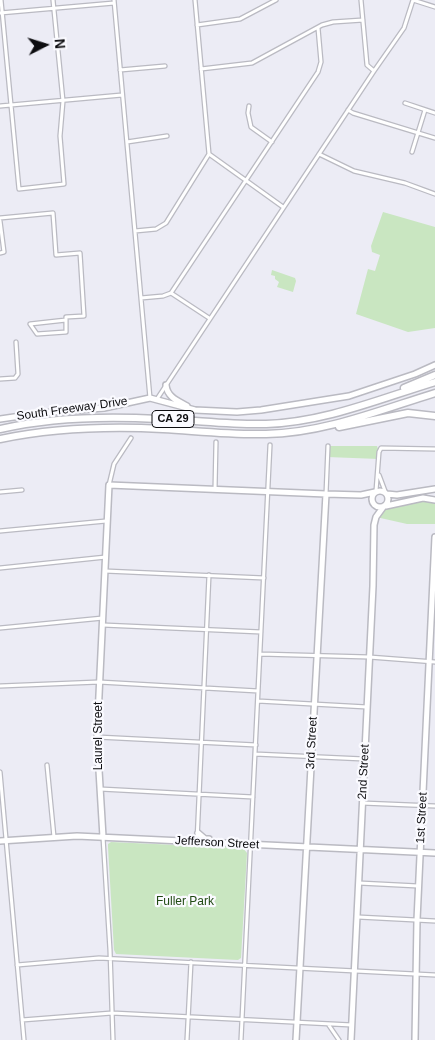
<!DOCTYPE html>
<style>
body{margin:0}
#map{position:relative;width:435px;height:1040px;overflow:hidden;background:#ececf5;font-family:Arial,sans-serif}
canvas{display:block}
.north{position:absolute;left:20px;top:20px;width:50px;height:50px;-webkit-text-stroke:4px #fafaff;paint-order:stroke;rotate:85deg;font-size:14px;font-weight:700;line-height:20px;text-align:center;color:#0d0d10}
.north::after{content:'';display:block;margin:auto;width:18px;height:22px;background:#0d0d10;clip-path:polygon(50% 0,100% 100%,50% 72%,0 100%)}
</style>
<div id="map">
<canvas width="435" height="1040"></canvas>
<div class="north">N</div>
</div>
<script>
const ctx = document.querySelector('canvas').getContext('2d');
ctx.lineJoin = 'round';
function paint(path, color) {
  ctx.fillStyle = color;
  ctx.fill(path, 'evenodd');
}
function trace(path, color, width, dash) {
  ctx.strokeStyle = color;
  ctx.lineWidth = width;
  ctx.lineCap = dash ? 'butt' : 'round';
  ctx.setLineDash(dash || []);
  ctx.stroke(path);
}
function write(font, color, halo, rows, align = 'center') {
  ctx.font = font + ' Arial,sans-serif';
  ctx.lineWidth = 4.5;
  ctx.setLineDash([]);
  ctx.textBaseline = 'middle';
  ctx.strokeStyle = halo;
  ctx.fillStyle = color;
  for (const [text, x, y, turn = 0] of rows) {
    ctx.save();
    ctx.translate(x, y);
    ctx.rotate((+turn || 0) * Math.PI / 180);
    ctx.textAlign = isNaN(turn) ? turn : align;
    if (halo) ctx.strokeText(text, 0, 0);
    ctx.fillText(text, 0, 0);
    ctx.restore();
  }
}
paint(new Path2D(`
 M383,212L435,227V328L408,332L356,314L368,269L375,271L380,255L372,252L371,246Z
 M272,270L295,278L296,281L293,292L277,287L279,282L275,279V276L271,275Z
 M328,446H377L379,452V459L327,457Z
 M423,498L435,500V524H407L376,517L384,506Z
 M111,842L243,848L247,853L241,958L238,960L116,954L114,950L108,847V844Z`), '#c9e6c1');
const street = new Path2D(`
 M1,0L19,189L64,184L60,136L63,101L53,0
 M114,0L150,398
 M361,0L367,65L374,71
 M413,0L435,7
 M0,13L114,3
 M197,25L240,19L276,0
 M201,69L252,63L322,25L333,22L363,20
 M120,70L165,66
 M405,103L435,113
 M0,106L122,95
 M249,106L248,113L251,127L272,142
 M348,110L353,113L435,138
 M127,142L167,136
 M412,152L425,110
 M209,154L283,207
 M319,154L354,171L405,183L435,194
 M0,218L53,213L56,255L80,253L84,316L66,317V320L30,324L37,334L66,332V320
 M0,221L4,252L0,253
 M135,231L156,229L166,223L209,154L195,0
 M171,293L318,72L321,62L318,28
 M141,298L163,296L171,293L209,318
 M0,379L15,378L18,374L16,342
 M157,399L374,71L404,28L413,0
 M379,475L385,491
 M109,485L114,464L131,438
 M215,489L216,442
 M376,491L379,452L381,448L435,449
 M0,492L22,490
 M326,494L328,446
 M0,531L106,521
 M0,568L106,557
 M105,571L264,578
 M103,625L261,632
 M0,628L103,618
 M260,654L369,657L435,662
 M0,686L99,682L258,691
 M258,701L367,707
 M97,737L256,745
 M255,754L364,759
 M47,765L54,837
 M0,772L24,1040
 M100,789L253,797
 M362,803L435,806
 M103,837L110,950L113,1040
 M197,841L209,575
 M359,883L418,886
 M358,917L435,921
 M17,965L99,958L435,975
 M22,1020L112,1013L352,1025
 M328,1024L339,1040
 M187,1040L191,962
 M241,1040L270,445`);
const secondary = new Path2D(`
 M166,385C167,397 178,401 187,406
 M0,419L41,413L104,408L150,398L195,410L237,412L261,410L349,396L415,374L435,365
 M372 499a8 8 0 1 1 16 0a8 8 0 1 1-16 0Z
 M387,494L397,495L435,489
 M386,506L423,498L435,500
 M198,833L205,839H209
 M103,837L97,737L109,485L326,494L361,495L375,492
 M0,841L77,836L435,853
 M296,1040L326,494
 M351,1040L373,586L374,525L376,517L384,506
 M415,1040L417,920L435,537`);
const highway = new Path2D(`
 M404,388L435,375
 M339,427L408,413L435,416
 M0,429C52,417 106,416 159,419C195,420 230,425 266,424C325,422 379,399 435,382
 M0,439C54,428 108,426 163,429C197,431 231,435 266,434C324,433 380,410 435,393`);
trace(street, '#babac2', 5.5);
trace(secondary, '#babac2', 8);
trace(highway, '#babac2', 9);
trace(street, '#fff', 3);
trace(secondary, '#fff', 5);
trace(highway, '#fff', 6);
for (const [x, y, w] of [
 [173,419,42]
]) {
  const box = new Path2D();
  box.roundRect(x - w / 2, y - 8.5, w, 17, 4);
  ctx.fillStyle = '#fafaff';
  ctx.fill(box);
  trace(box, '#0d0d10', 1);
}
write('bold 11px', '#0d0d10', null, [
 ["CA 29",173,419]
]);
write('12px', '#0d0d10', '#fafaff', [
 ["South Freeway Drive",72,409,-8],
 ["Laurel Street",99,736,-90],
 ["3rd Street",312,743,-87],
 ["2nd Street",364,772,-87],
 ["1st Street",422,818,-87],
 ["Jefferson Street",217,843,3]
]);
write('12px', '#224b14', '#fafaff', [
 ["Fuller Park",185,902]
]);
</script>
